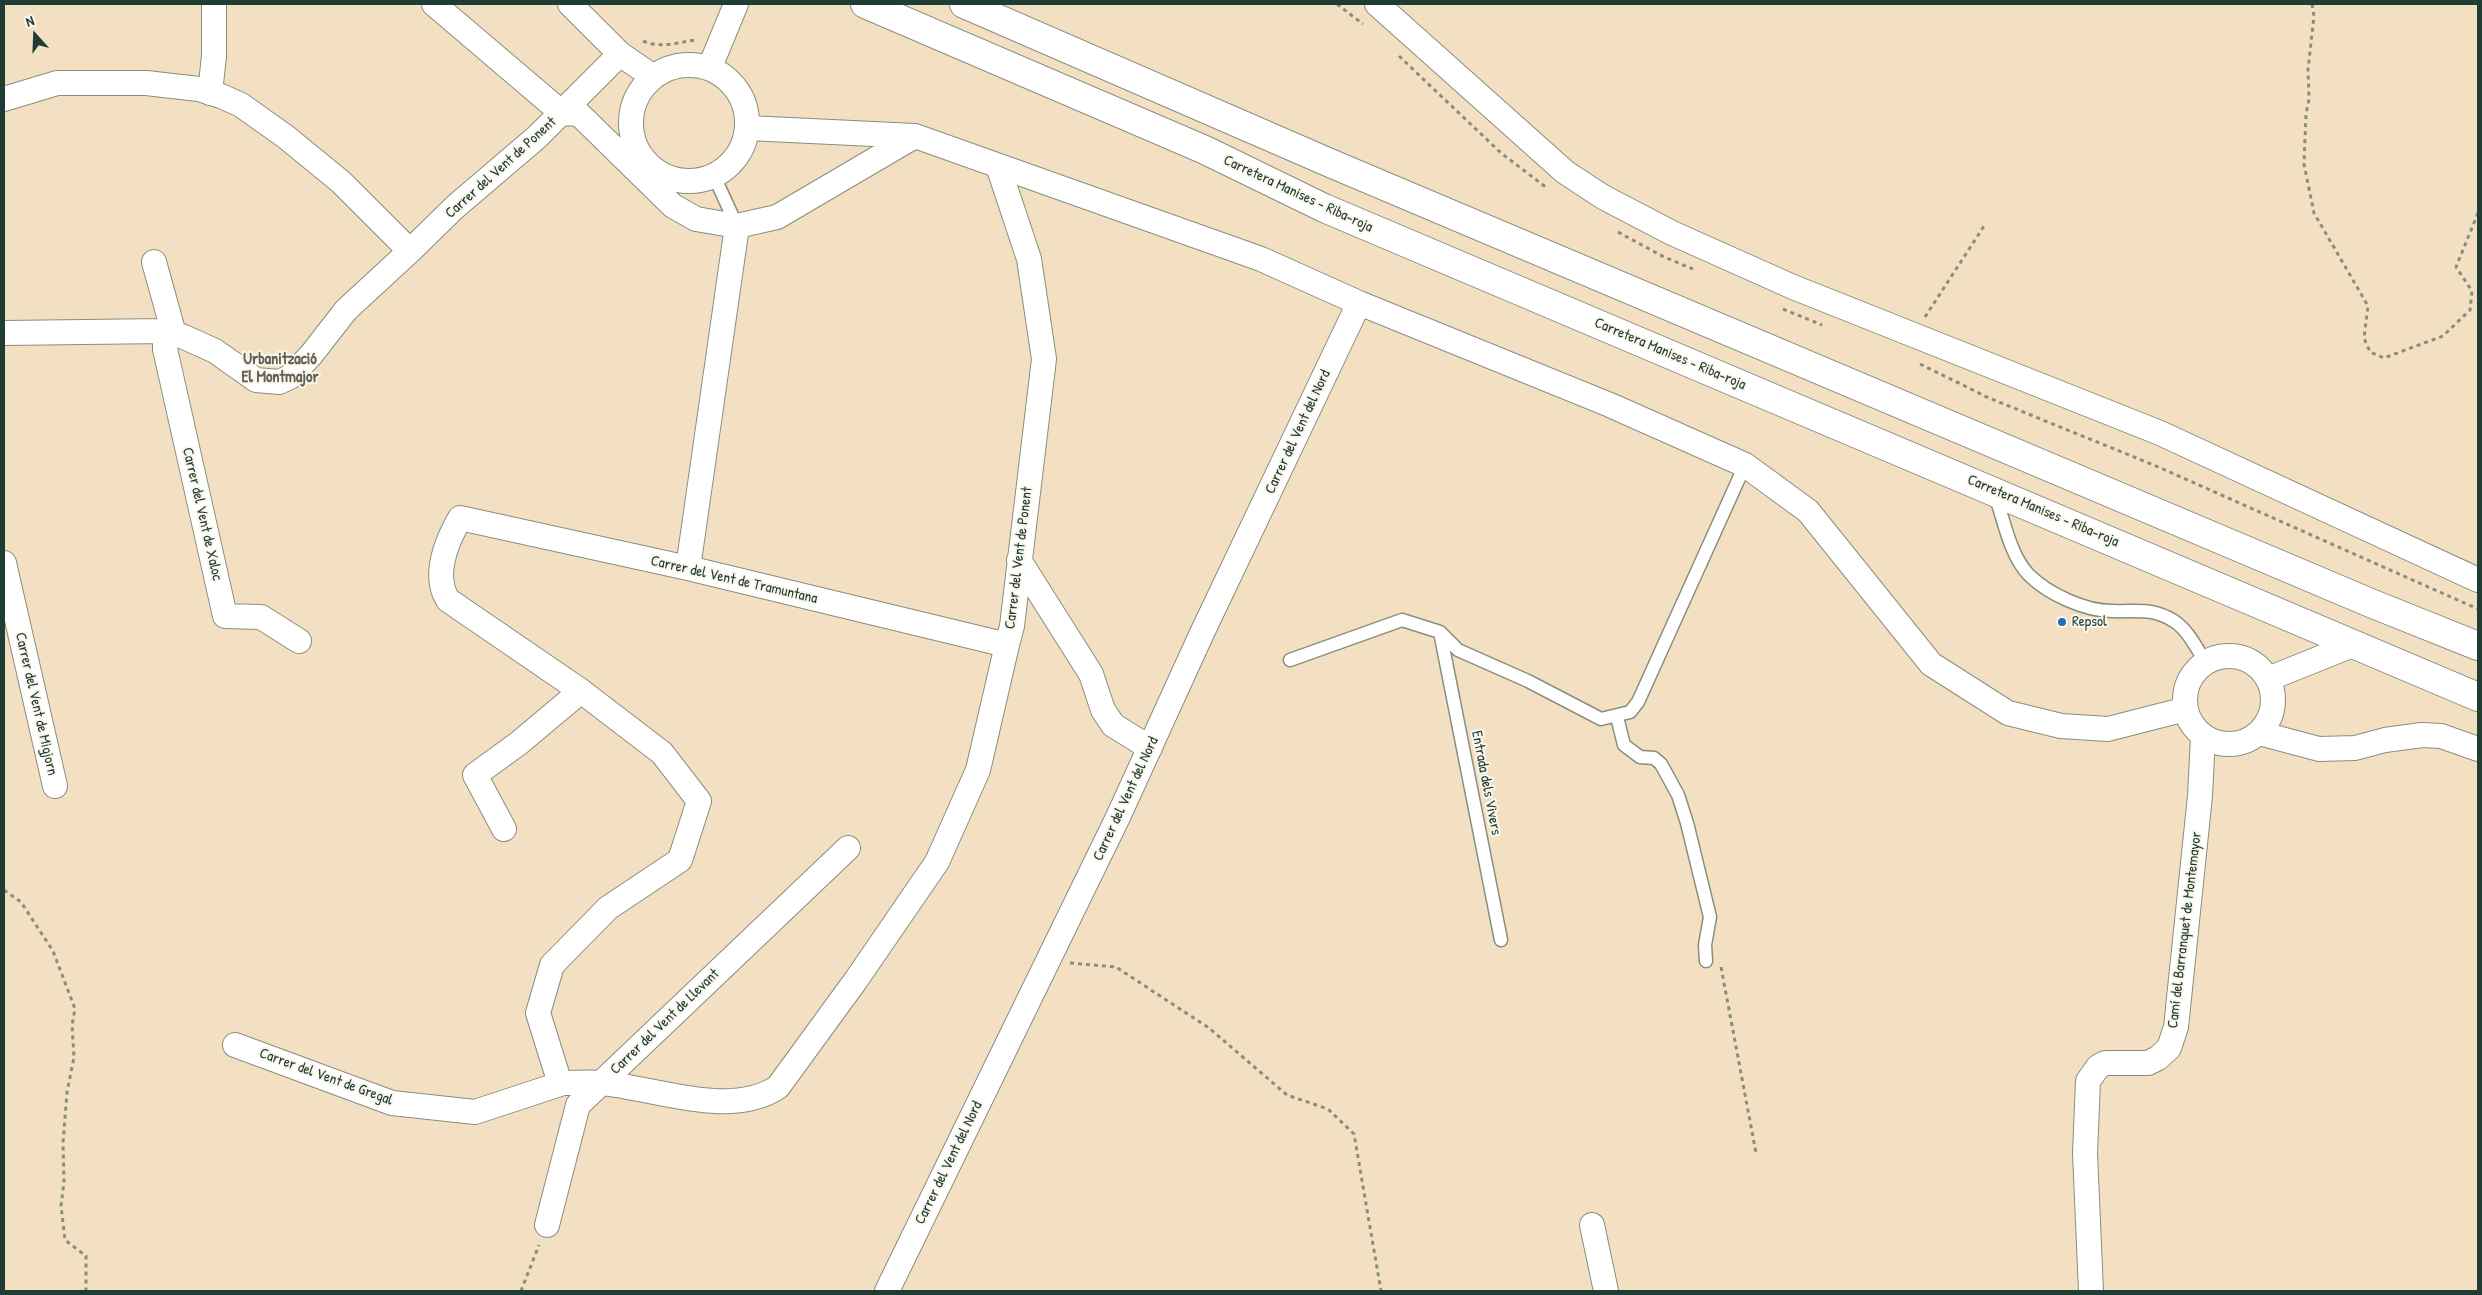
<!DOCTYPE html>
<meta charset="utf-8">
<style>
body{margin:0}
#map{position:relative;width:2482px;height:1295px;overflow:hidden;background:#f3e0c3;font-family:"Patrick Hand",sans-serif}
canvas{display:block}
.frame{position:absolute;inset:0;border:5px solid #1f3d34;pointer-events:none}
.north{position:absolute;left:10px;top:10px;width:50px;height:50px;-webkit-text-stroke:4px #fbf7ec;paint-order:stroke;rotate:340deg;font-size:14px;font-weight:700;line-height:20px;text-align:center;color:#1f3d34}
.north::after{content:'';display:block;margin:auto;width:18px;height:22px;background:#1f3d34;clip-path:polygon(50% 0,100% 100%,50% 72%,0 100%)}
</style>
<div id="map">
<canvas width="2482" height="1295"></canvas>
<div class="frame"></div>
<div class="north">N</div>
</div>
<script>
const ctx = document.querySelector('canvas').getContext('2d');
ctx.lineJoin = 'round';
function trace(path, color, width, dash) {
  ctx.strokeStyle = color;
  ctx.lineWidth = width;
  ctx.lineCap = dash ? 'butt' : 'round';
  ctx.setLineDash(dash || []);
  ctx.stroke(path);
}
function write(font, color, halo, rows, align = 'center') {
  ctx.font = font + ' "Patrick Hand",sans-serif';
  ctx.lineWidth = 4;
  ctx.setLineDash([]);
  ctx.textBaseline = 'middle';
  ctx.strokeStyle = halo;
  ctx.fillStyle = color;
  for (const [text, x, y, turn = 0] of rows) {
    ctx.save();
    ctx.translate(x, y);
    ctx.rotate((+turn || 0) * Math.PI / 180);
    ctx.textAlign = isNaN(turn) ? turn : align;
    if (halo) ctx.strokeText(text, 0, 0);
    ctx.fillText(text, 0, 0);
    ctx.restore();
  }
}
const service = new Path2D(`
 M714,176L737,226
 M1995,495C2004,520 2010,556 2029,575C2048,594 2085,611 2112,611C2137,612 2151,607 2174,621C2188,630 2197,649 2206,663
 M1440,632L1501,940
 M1290,660L1402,620L1440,632L1458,650L1528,681L1601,719L1630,712L1638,702L1745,465
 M1617,717L1624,745L1640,757L1654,758L1661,764L1678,795L1687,823L1710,917L1705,945L1706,961`);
const minor = new Path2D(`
 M434,4L562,113
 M570,4L620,54L652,76
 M1377,4L1565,172L1603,197L1672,233L1793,287L2160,433L2478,580
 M631 123a58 58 0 1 1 116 0a58 58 0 1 1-116 0Z
 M710,67L736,4
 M210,93L214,56V4
 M4,99L57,83H146L199,89L221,96L241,105L286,137L341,182L410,251L455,207L537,137L620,54
 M562,113L579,114L673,206L696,219L737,226L777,217L915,136
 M748,128L915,136L1261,259L1359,303L1610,405L1745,465L1808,511L1931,664L2008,713L2061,726L2108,729L2186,709
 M998,166L1029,259L1044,359L1012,626L1007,645L978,770L937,862L856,980L778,1087C730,1119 655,1088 602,1083C589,1082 576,1083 563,1083L558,1077L538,1013L552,965L608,908L680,860L699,801L662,753L581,691L448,600C432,575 447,541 460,518L688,568L1007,645
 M154,262L174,334
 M165,331V349L225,616L261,617L299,641
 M4,333L165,331L184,337L215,351L256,380L279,382L290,377L311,355L346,310L410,251
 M1019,560L1091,674L1103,710L1113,725L1150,748
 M4,563L55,786
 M688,568L737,226
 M2185 700a44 44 0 1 1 88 0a44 44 0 1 1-88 0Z
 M2268,679L2355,644
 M2259,733L2319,749L2355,748L2385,740L2422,735L2441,736L2478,749
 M504,829L475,775L519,743L581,691
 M235,1045L392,1103L475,1112L563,1083
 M547,1225L578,1105L848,848
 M1592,1225L1606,1291
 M887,1291L1118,817L1202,633L1359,303
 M2091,1291L2085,1153L2088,1081L2098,1067L2105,1063H2148L2158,1058L2169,1048L2176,1027L2200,796L2203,736`);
const secondary = new Path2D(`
 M865,4L1205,150L1324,208L2478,697
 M964,4L1330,163L2373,604L2478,646`);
trace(service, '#898e7c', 15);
trace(minor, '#898e7c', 26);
trace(secondary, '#898e7c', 30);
trace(new Path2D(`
 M1337,4L1363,24
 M2312,4L2314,16L2308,69L2309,99L2306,114L2304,164L2314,213L2368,306L2364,338L2370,352L2384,358L2443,336L2470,310L2472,291L2456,267L2478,213
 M643,41C663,49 677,42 697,40
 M1399,56L1501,153L1547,188
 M1618,232L1664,257L1693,269
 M1783,309L1822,325
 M1925,317L1986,223
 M1920,364L1989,398L2156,466L2478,609
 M4,890L21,902L53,951L75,1009L72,1025L74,1057L67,1092L63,1143L64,1182L61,1206L65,1240L86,1256V1291
 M1070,963L1116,967L1209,1028L1287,1095L1328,1109L1354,1134L1381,1291
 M1721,967L1756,1153
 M521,1291L539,1245`), '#898e7c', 3, [4, 4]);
trace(service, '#fff', 12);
trace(minor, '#fff', 24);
trace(secondary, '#fff', 28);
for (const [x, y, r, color] of [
 [2062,622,5,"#1f6fb2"]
]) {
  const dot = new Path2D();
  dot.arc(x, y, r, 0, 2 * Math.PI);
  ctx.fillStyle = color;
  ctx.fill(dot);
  trace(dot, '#fbf7ec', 2);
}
write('15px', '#1f3d34', '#fbf7ec', [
 ["Carrer del Vent de Ponent",501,168,-42],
 ["Carretera Manises - Riba-roja",1298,194,25],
 ["Carretera Manises - Riba-roja",1670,354,23],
 ["Carrer del Vent del Nord",1298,432,-65],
 ["Carretera Manises - Riba-roja",2043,511,23],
 ["Carrer del Vent de Xaloc",202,514,77],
 ["Carrer del Vent de Ponent",1019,558,-83],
 ["Carrer del Vent de Tramuntana",734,580,13],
 ["Carrer del Vent de Migjorn",36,704,77],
 ["Entrada dels Vivers",1486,783,79],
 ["Carrer del Vent del Nord",1126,799,-65],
 ["Camí del Barranquet de Montemayor",2185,930,-83],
 ["Carrer del Vent de Llevant",665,1022,-44],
 ["Carrer del Vent de Gregal",326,1077,20],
 ["Carrer del Vent del Nord",949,1163,-64]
]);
write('15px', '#1f3d34', '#fbf7ec', [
 ["Repsol",2072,622]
], 'left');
write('bold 16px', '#636157', '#fbf7ec', [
 ["Urbanització",280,360],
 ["El Montmajor",280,378]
]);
</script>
